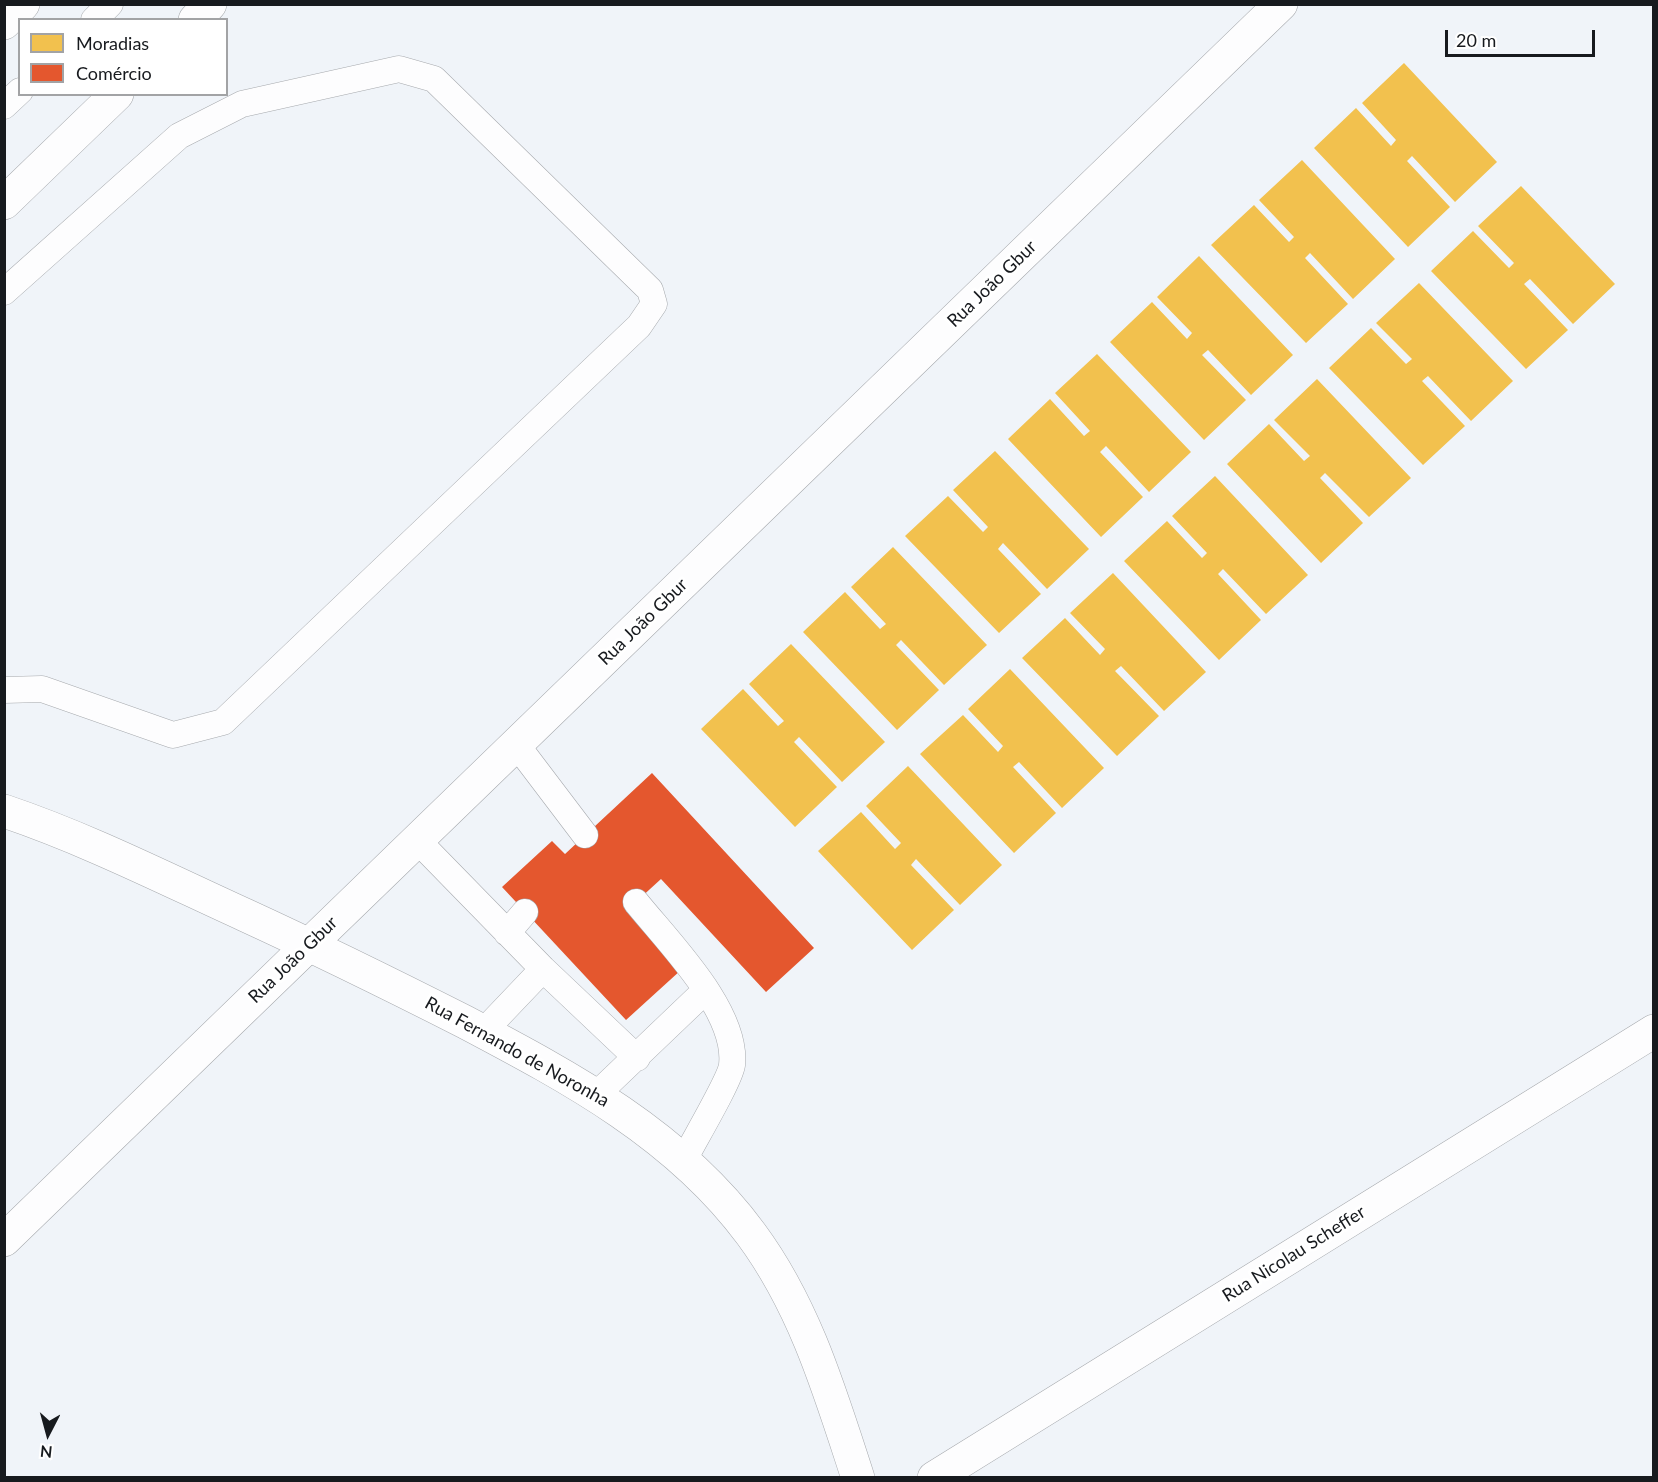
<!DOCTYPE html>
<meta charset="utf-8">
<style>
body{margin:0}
#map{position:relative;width:1658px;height:1482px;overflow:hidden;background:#f0f4f9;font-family:Lato,sans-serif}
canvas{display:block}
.frame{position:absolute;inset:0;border:6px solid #171a1e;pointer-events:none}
.legend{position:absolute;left:18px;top:18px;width:210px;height:78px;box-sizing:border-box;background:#fff;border:2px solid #a2a3a5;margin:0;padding:8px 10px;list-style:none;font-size:18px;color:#171a1e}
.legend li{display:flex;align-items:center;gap:12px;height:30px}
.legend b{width:30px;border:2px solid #a2a3a5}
.north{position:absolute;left:18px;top:1404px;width:60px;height:60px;-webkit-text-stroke:4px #fff;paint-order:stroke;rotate:186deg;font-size:16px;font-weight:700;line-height:24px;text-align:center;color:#171a1e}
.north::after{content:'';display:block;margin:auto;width:21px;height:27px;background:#171a1e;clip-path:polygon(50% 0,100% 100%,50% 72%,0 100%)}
.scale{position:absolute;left:1445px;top:30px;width:150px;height:27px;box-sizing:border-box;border:3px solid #171a1e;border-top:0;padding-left:8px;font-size:18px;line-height:21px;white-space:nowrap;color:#171a1e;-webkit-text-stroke:4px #fff;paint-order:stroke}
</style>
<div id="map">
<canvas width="1658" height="1482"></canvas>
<div class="frame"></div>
<ul class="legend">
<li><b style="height:16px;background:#f2c14e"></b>Moradias</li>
<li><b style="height:16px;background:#e4572e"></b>Comércio</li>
</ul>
<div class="north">N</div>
<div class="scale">20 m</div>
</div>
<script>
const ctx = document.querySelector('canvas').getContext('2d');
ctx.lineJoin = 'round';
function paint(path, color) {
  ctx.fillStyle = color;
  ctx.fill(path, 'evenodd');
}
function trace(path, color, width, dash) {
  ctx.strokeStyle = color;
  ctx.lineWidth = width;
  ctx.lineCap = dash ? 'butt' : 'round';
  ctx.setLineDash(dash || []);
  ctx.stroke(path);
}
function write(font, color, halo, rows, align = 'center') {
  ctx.font = font + ' Lato,sans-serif';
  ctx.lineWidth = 6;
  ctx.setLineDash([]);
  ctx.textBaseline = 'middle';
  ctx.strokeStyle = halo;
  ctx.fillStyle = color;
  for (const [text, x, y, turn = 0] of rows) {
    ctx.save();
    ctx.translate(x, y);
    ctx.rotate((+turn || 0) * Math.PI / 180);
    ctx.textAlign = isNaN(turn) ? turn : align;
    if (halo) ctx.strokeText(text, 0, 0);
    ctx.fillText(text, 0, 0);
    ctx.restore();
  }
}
paint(new Path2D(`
 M1404,63L1497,162L1455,202L1412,156L1407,161L1450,207L1408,247L1314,148L1356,108L1391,146L1396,140L1362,103Z
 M1302,160L1395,259L1353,299L1310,253L1305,258L1348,304L1306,343L1211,245L1254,205L1289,242L1294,237L1259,200Z
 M1521,186L1615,284L1573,324L1530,279L1524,284L1568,330L1526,369L1431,271L1473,231L1509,268L1514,263L1478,226Z
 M1199,256L1293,355L1251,395L1208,350L1202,355L1246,400L1204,440L1110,342L1152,302L1187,339L1192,333L1157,297Z
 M1419,283L1513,381L1471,421L1428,376L1422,381L1465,426L1423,465L1329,368L1371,328L1406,364L1412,359L1376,323Z
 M1097,354L1191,452L1149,492L1106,446L1100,452L1143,497L1101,537L1008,439L1050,399L1084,436L1090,431L1055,393Z
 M1317,379L1411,478L1369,517L1325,473L1320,478L1363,523L1321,563L1227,464L1269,424L1304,461L1310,456L1274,420Z
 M995,451L1089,549L1047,589L1003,543L998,549L1041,594L999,633L905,536L948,496L983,532L988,527L953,490Z
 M1215,476L1308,575L1266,614L1223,569L1218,574L1261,620L1219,660L1124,561L1167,521L1202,558L1207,553L1172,516Z
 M893,547L987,645L944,685L901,640L896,645L939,690L897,730L803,632L845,592L880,629L886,624L851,587Z
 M1113,573L1206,672L1164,711L1121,666L1115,671L1159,716L1117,756L1022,658L1065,618L1100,655L1105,649L1070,613Z
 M791,644L885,742L842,782L799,737L794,742L837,787L795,827L701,729L743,689L778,726L784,721L749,684Z
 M1010,669L1104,768L1062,808L1019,762L1013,767L1056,813L1014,853L920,754L963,715L998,752L1003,746L968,709Z
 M908,766L1002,865L960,905L916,859L911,865L954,910L912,950L818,851L861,812L895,849L901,843L866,806Z`), '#f2c14e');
paint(new Path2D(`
 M652,773L814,948L766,992L661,879L626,911L681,970L626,1020L502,887L552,841L565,854Z`), '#e4572e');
const lane = new Path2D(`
 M94,20L110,4
 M4,106L20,91
 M4,292L179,136L242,104L399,69L434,79L650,290L654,304L639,326L223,722L173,735L42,689L4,690
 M516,744L585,835
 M417,840L543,969L637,1058
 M636,902C668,942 738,1011 732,1065C730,1080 693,1142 684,1160
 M507,933L525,912
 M483,1032L543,969
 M596,1095L706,990`);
const street = new Path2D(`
 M934,1478L1654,1031`);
const secondary = new Path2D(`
 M195,20L210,4
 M4,23L23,4
 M4,203L117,94
 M4,811C87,839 166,879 245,915C319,949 392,985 465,1022C571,1078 678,1135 751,1234C805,1307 830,1392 858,1478`);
const primary = new Path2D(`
 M4,1240L1281,4`);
trace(lane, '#a6a9ad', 27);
trace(street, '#a6a9ad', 34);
trace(secondary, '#a6a9ad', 34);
trace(primary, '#a6a9ad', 34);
trace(lane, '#fdfdfe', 26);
trace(street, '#fdfdfe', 33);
trace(secondary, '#fdfdfe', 33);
trace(primary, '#fdfdfe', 33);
write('18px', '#171a1e', '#fff', [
 ["Rua João Gbur",992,284,-44],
 ["Rua João Gbur",643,622,-44],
 ["Rua João Gbur",293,960,-44],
 ["Rua Fernando de Noronha",517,1052,29],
 ["Rua Nicolau Scheffer",1294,1254,-32]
]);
</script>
